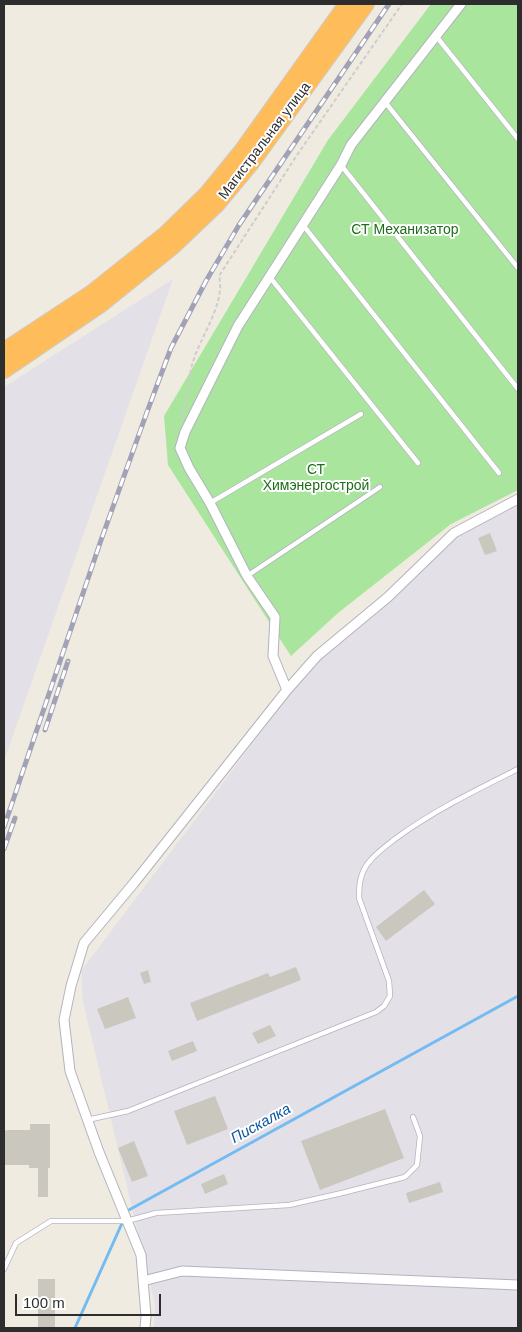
<!DOCTYPE html>
<meta charset="utf-8">
<style>
body{margin:0}
#map{position:relative;width:522px;height:1332px;overflow:hidden;background:#efebe0;font-family:Helvetica,sans-serif}
canvas{display:block}
.frame{position:absolute;inset:0;border:5px solid #2d2d2d;pointer-events:none}
.scale{position:absolute;left:15px;top:1294px;width:146px;height:22px;box-sizing:border-box;border:2px solid #2d2d2d;border-top:0;padding-left:6px;font-size:15px;line-height:18px;white-space:nowrap;color:#2d2d2d;-webkit-text-stroke:4px #fff;paint-order:stroke}
</style>
<div id="map">
<canvas width="522" height="1332"></canvas>
<div class="frame"></div>
<div class="scale">100 m</div>
</div>
<script>
const ctx = document.querySelector('canvas').getContext('2d');
ctx.lineJoin = 'round';
function paint(path, color) {
  ctx.fillStyle = color;
  ctx.fill(path, 'evenodd');
}
function trace(path, color, width, dash) {
  ctx.strokeStyle = color;
  ctx.lineWidth = width;
  ctx.lineCap = dash ? 'butt' : 'round';
  ctx.setLineDash(dash || []);
  ctx.stroke(path);
}
function write(font, color, halo, rows, align = 'center') {
  ctx.font = font + ' Helvetica,sans-serif';
  ctx.lineWidth = 4;
  ctx.setLineDash([]);
  ctx.textBaseline = 'middle';
  ctx.strokeStyle = halo;
  ctx.fillStyle = color;
  for (const [text, x, y, turn = 0] of rows) {
    ctx.save();
    ctx.translate(x, y);
    ctx.rotate((+turn || 0) * Math.PI / 180);
    ctx.textAlign = isNaN(turn) ? turn : align;
    if (halo) ctx.strokeText(text, 0, 0);
    ctx.fillText(text, 0, 0);
    ctx.restore();
  }
}
paint(new Path2D(`
 M173,279L4,761V387Z
 M518,504V1328H154L155,1304L83,1002L81,971L323,650L457,537Z`), '#e3e0e7');
paint(new Path2D(`
 M431,4H518V490L451,524L338,613L291,656L168,465L164,416L328,140Z`), '#a9e59c');
trace(new Path2D(`
 M126,1213L127,1211L518,996
 M75,1328L123,1221`), '#73bbf1', 3);
paint(new Path2D(`
 M490,533L497,551L485,555L478,538Z
 M424,890L435,904L386,941L376,927Z
 M296,967L301,980L197,1021L190,1003L268,973L270,977Z
 M148,970L151,982L144,984L140,973Z
 M128,997L136,1018L105,1029L97,1009Z
 M270,1025L276,1036L258,1044L252,1033Z
 M193,1041L197,1051L172,1061L168,1051Z
 M215,1096L228,1129L187,1145L174,1111Z
 M385,1109L404,1158L320,1190L301,1141Z
 M30,1124H50V1168H48V1197H38V1168H29V1165H4V1131L8,1130H30Z
 M134,1141L148,1176L132,1182L118,1148Z
 M224,1174L228,1184L205,1194L201,1184Z
 M440,1182L443,1192L409,1203L406,1193Z
 M38,1279H55V1328H38Z`), '#cac7bf');
const lane = new Path2D(`
 M436,36L518,139
 M385,102L518,268
 M341,165L518,389
 M303,225L499,473
 M269,276L418,463
 M210,503L361,414
 M247,576L380,487
 M87,1120L128,1111L376,1012L384,1006L390,996L389,981L359,898C359,885 360,873 369,862C376,853 386,846 395,839C433,811 476,790 518,769
 M4,1269L16,1243L51,1221H127L156,1213L289,1205L342,1193L405,1177L417,1165L420,1136L413,1117`);
const street = new Path2D(`
 M287,690L273,656L275,617L247,576L210,503L189,468L180,448L185,432L238,326L341,165L351,145L461,4
 M143,1281L182,1271L518,1285
 M145,1328L146,1316L141,1255L99,1152L70,1071L64,1020L71,986L84,943L134,883L287,690L317,656L388,597L454,533L518,499`);
const highway = new Path2D(`
 M4,351L92,293L166,234L207,194L242,151L347,4
 M4,370L101,304L173,246L217,204L251,163L366,4`);
trace(lane, '#b3b3c0', 6);
trace(street, '#b3b3c0', 11);
trace(highway, '#cdcdcd', 18);
trace(new Path2D(`
 M181,418C184,408 188,398 189,388C190,380 190,372 192,365C199,338 226,304 219,276L297,155L402,4`), '#cdcdcd', 2, [4, 2.5]);
trace(lane, '#fff', 4.5);
trace(street, '#fff', 9);
trace(highway, '#ffbc5a', 16);
const rail = new Path2D(`
 M45,730L68,661
 M4,827L100,543L147,412L171,348L206,281L239,225L389,4
 M4,849L15,818`);
trace(rail, '#a2a2b7', 5);
trace(rail, '#fff', 3, [9]);
write('14px', '#2d2d2d', '#fff', [
 ["Магистральная улица",265,141,-53]
]);
write('14px', '#1e6d1a', '#fff', [
 ["СТ Механизатор",405,230],
 ["СТ",316,470],
 ["Химэнергострой",316,486]
]);
write('italic 15px', '#0c57a2', '#fff', [
 ["Пискалка",261,1124,-29]
]);
</script>
